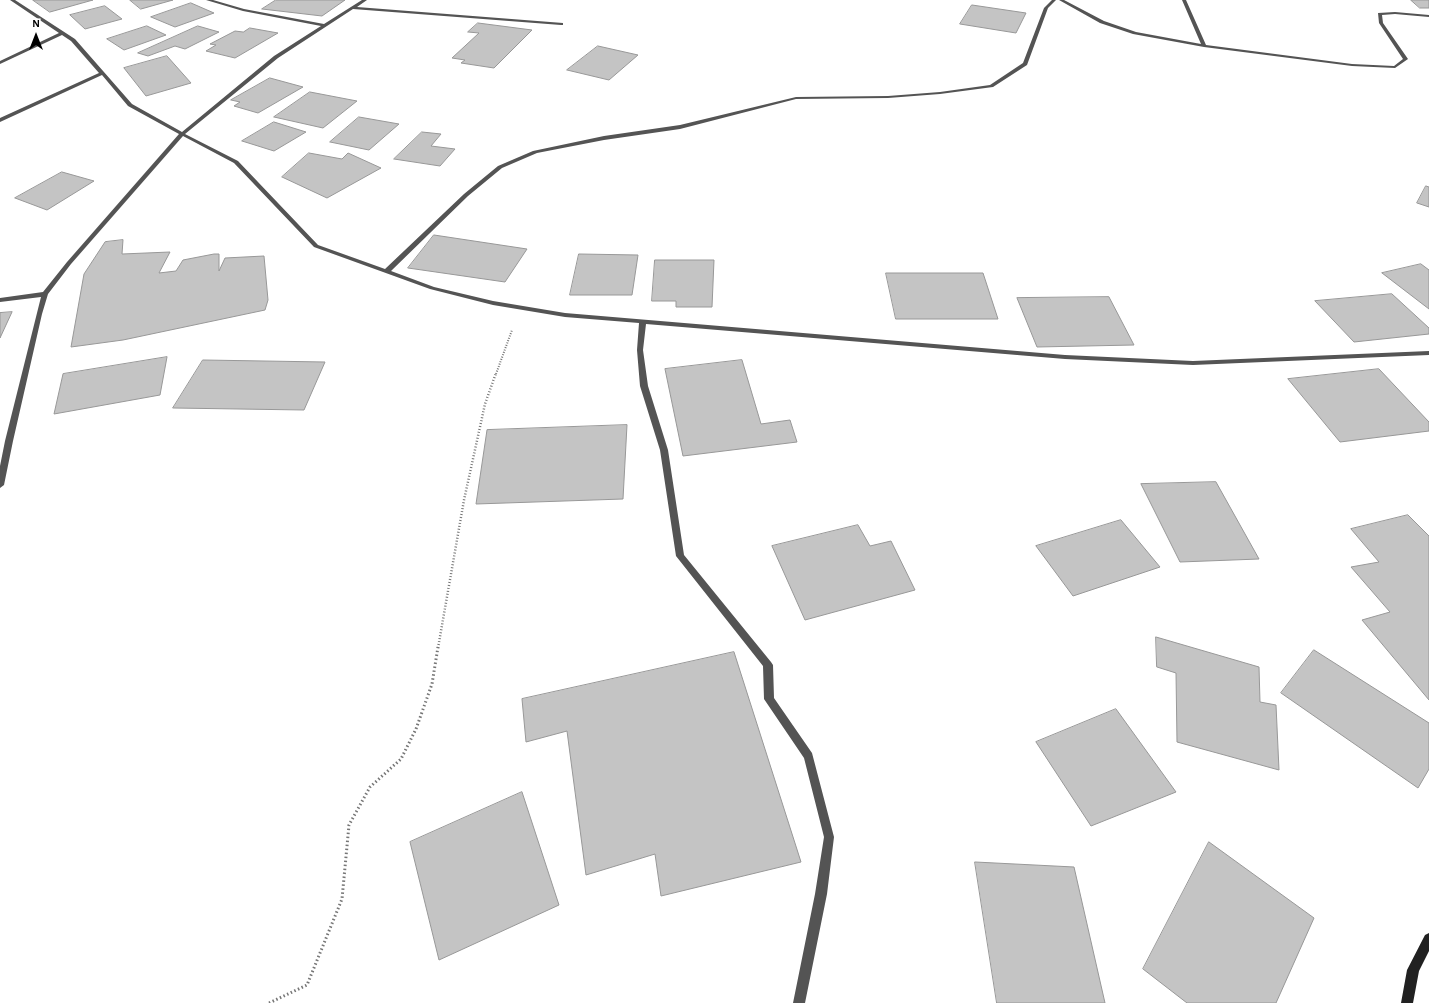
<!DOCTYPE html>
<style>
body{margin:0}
#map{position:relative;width:1429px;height:1003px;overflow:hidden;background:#fff;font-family:"Alegreya Sans",sans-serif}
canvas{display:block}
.north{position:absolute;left:16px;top:16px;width:40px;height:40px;-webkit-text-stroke:3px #fff;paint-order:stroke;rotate:0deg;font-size:11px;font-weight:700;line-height:16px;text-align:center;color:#000}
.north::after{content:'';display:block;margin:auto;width:14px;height:18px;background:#000;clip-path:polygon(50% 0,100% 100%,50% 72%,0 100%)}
</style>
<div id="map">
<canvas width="1429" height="1003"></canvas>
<div class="north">N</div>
</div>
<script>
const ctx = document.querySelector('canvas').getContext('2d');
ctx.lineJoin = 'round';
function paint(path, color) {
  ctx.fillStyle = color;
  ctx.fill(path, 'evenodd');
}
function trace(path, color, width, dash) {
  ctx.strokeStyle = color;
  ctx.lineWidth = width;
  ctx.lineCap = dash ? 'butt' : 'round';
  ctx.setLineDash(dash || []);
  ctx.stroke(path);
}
const building = new Path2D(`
 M33,0H93L50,12Z
 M130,0H173L141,9Z
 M276,0H345L322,16L262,9Z
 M1411,0H1429V8H1420Z
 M191,3L214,13L175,27L151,17Z
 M972,5L1026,13L1016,33L960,24Z
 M105,6L122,19L85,29L70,15Z
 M478,23L532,30L494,68L461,63L465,60L452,58L479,33L468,32Z
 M147,26L166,35L124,50L107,39Z
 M198,26L219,32L185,49L175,46L148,56L138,53Z
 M250,28L278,33L235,58L206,51L216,45L210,44L235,31L243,32Z
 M598,46L638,55L609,80L567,70Z
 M167,56L191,83L146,96L124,68Z
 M270,78L303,87L258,113L234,106L240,102L231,100Z
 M310,92L357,101L323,128L274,117Z
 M359,117L399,124L369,150L330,142Z
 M274,122L306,132L274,151L242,141Z
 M422,132L441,134L431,146L455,149L440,166L394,159Z
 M309,153L342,159L348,153L381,168L327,198L282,177Z
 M62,172L94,181L47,210L15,198Z
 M1426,186L1429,187V207L1417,203Z
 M434,235L527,249L505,282L408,268Z
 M123,240L122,254L170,252L159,273L176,271L183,260L214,254H219V271L225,258L264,256L268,300L265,310L123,340L71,347L84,274L105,242Z
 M579,254L638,255L632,295H570Z
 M655,260H714L712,307H676V301H652Z
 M1421,264L1429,270V309L1382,273Z
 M886,273H983L998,319H896Z
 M1392,294L1429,328V334L1354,342L1315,301Z
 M1109,297L1134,345L1037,347L1017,298Z
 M12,312L0,338V313Z
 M167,357L160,395L54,414L63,374Z
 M203,360L325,362L304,410L173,408Z
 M742,360L761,424L790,420L797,442L683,456L665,369Z
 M1379,369L1429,422V431L1340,442L1288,379Z
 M627,425L623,499L476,504L487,430Z
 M1216,482L1259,559L1180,562L1141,484Z
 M1408,515L1429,536V700L1362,620L1390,612L1351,567L1379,562L1351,529Z
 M1121,520L1160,567L1073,596L1036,546Z
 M858,525L870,546L891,541L915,590L805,620L772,546Z
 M1156,637L1259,667L1260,702L1276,705L1279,770L1177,742L1176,673L1157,667Z
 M1314,650L1429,723V769L1418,788L1281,693Z
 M734,652L801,862L661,896L655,854L586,875L567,731L526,742L522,699Z
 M1116,709L1176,792L1091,826L1036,742Z
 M522,792L559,905L439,960L410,842Z
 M1209,842L1314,918L1276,1003H1187L1143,969Z
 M975,862L1074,867L1105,1003H997Z`);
paint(building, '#c4c4c4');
trace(building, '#989898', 1);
trace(new Path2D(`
 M496,374L512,330`), '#767676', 2, [1, 1.5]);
trace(new Path2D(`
 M438,648L464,500L485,404L496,373`), '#767676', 2.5, [1, 2]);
trace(new Path2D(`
 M269,1003L307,985L342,899L349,825L370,787L401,759L416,729L432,684L438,647`), '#767676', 3, [1.5, 2.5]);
paint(new Path2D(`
 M10,0H15L75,39L132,104L182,132L274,56L321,26L243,11L206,0H213L244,9L324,24L362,0H367L357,7L563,23V25H561L353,9L278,58L185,134L238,161L318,245L385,269L464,194L498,166L533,151L604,136L680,125L796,97L888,96L940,92L990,85L1023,63L1044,8L1052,0H1056L1048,8L1027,65L993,87L940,94L888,98L796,99L680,129L604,140L537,153L502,168L468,196L391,271L434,287L493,301L565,313L1065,355L1193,361L1429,351V355L1193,365L1065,359L646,324L643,350L648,386L668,450L684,555L771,662L773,665L774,698L812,753L834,837L827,894L805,1003H793L815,894L824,837L804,758L764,699L763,666L676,556L660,450L640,386L637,350L639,323L565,317L493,305L430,289L314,247L234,163L183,136L71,264L48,294L42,314L13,441L4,485L0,488V466L5,441L41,297L0,302V298L43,292L67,262L179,134L128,106L102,75L0,122V118L99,73L71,41L62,35L0,64V61L59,33Z
 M1059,0H1064L1104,21L1136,32L1201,44L1182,0H1186L1206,45L1352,64L1394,66L1403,59L1379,23L1378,13L1395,12L1429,15V17L1395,14L1382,15L1383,23L1408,59L1395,68L1352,66L1204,47L1133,34L1100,23Z`), '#545454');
paint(new Path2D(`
 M1429,933V951L1419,971L1413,1003H1401L1407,970L1425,935Z`), '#212121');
</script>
